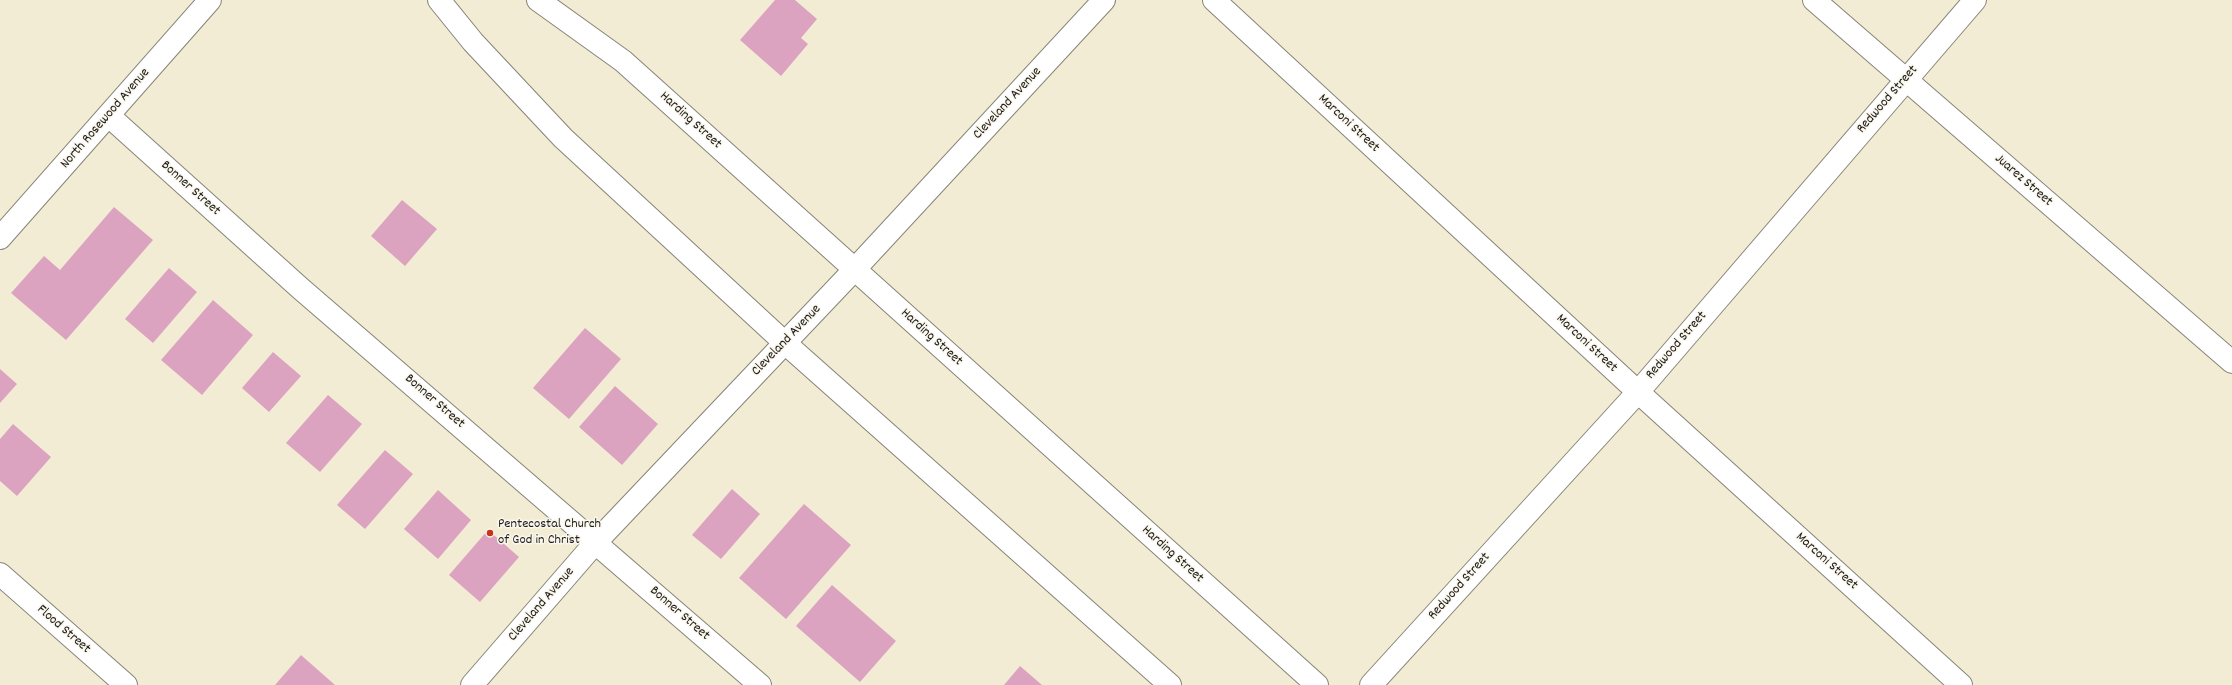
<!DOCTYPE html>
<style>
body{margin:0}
canvas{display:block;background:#f2ecd4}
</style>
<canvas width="2232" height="685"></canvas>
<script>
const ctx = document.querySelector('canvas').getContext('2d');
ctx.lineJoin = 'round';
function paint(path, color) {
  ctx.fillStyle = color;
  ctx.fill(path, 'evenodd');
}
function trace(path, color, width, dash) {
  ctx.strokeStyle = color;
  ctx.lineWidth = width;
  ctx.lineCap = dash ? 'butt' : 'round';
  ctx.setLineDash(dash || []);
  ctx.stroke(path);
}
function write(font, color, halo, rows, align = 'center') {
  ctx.font = font + ' Dekko,sans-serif';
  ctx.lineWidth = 3;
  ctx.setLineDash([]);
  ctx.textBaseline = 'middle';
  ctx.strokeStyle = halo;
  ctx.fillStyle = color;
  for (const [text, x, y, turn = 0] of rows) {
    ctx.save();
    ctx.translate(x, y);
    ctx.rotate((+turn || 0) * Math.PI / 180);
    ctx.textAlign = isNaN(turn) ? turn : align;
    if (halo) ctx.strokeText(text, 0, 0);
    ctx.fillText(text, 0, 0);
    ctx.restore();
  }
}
paint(new Path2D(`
 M775,0H795L817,19L801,38L808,44L781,76L740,40Z
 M402,200L437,229L405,266L371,236Z
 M114,207L153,240L66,340L11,293L44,256L60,270Z
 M169,268L197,292L153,343L125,319Z
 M213,300L253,335L202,395L161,360Z
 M585,328L621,359L569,419L533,388Z
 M273,352L301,376L269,412L242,388Z
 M0,369L17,384L0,403Z
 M615,386L658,424L622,465L579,427Z
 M328,395L362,424L320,472L286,443Z
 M13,424L51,457L17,496L0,481V439Z
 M385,450L413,474L365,529L337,505Z
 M732,489L760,514L721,559L692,535Z
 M438,490L471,520L438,559L404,529Z
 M804,504L851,545L786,619L739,578Z
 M488,530L519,557L480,602L449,575Z
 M832,585L896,641L860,682L796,626Z
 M301,655L335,685H275Z
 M1020,666L1042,685H1004Z`), '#dca3c0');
const minor = new Path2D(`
 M1214,0L1638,392L1961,685
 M1814,0L2232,362
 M109,116L300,288L760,685
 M0,574L126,685
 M472,685L596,542L855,269L1104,0
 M1371,685L1638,392L1975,0`);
const tertiary = new Path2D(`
 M439,0L473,42L563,138L785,343L1170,685
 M538,0L623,61L1317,685
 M0,238L210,0`);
trace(minor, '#878478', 24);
trace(tertiary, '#878478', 24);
trace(minor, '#fff', 22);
trace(tertiary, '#fff', 22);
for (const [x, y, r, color] of [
 [490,533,4,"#c8321e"]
]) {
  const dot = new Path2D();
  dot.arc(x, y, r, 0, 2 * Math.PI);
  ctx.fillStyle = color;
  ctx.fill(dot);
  trace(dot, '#fbf7ec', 1.5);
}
write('14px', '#1c1c1c', '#fbf7ec', [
 ["Redwood Street",1888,100,-49],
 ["Cleveland Avenue",1008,104,-47],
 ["North Rosewood Avenue",106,119,-49],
 ["Harding Street",690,121,42],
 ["Marconi Street",1348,124,43],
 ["Juarez Street",2023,181,41],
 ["Bonner Street",190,189,42],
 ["Harding Street",931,338,42],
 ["Cleveland Avenue",787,341,-46],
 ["Marconi Street",1586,344,43],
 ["Redwood Street",1677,346,-49],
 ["Bonner Street",434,402,41],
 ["Harding Street",1172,555,42],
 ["Marconi Street",1826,562,42],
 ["Redwood Street",1460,587,-48],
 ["Cleveland Avenue",542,605,-49],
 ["Bonner Street",679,614,41],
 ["Flood Street",63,630,41]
]);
write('14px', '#1c1c1c', '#fbf7ec', [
 ["Pentecostal Church",498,525],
 ["of God in Christ",498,541]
], 'left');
</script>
